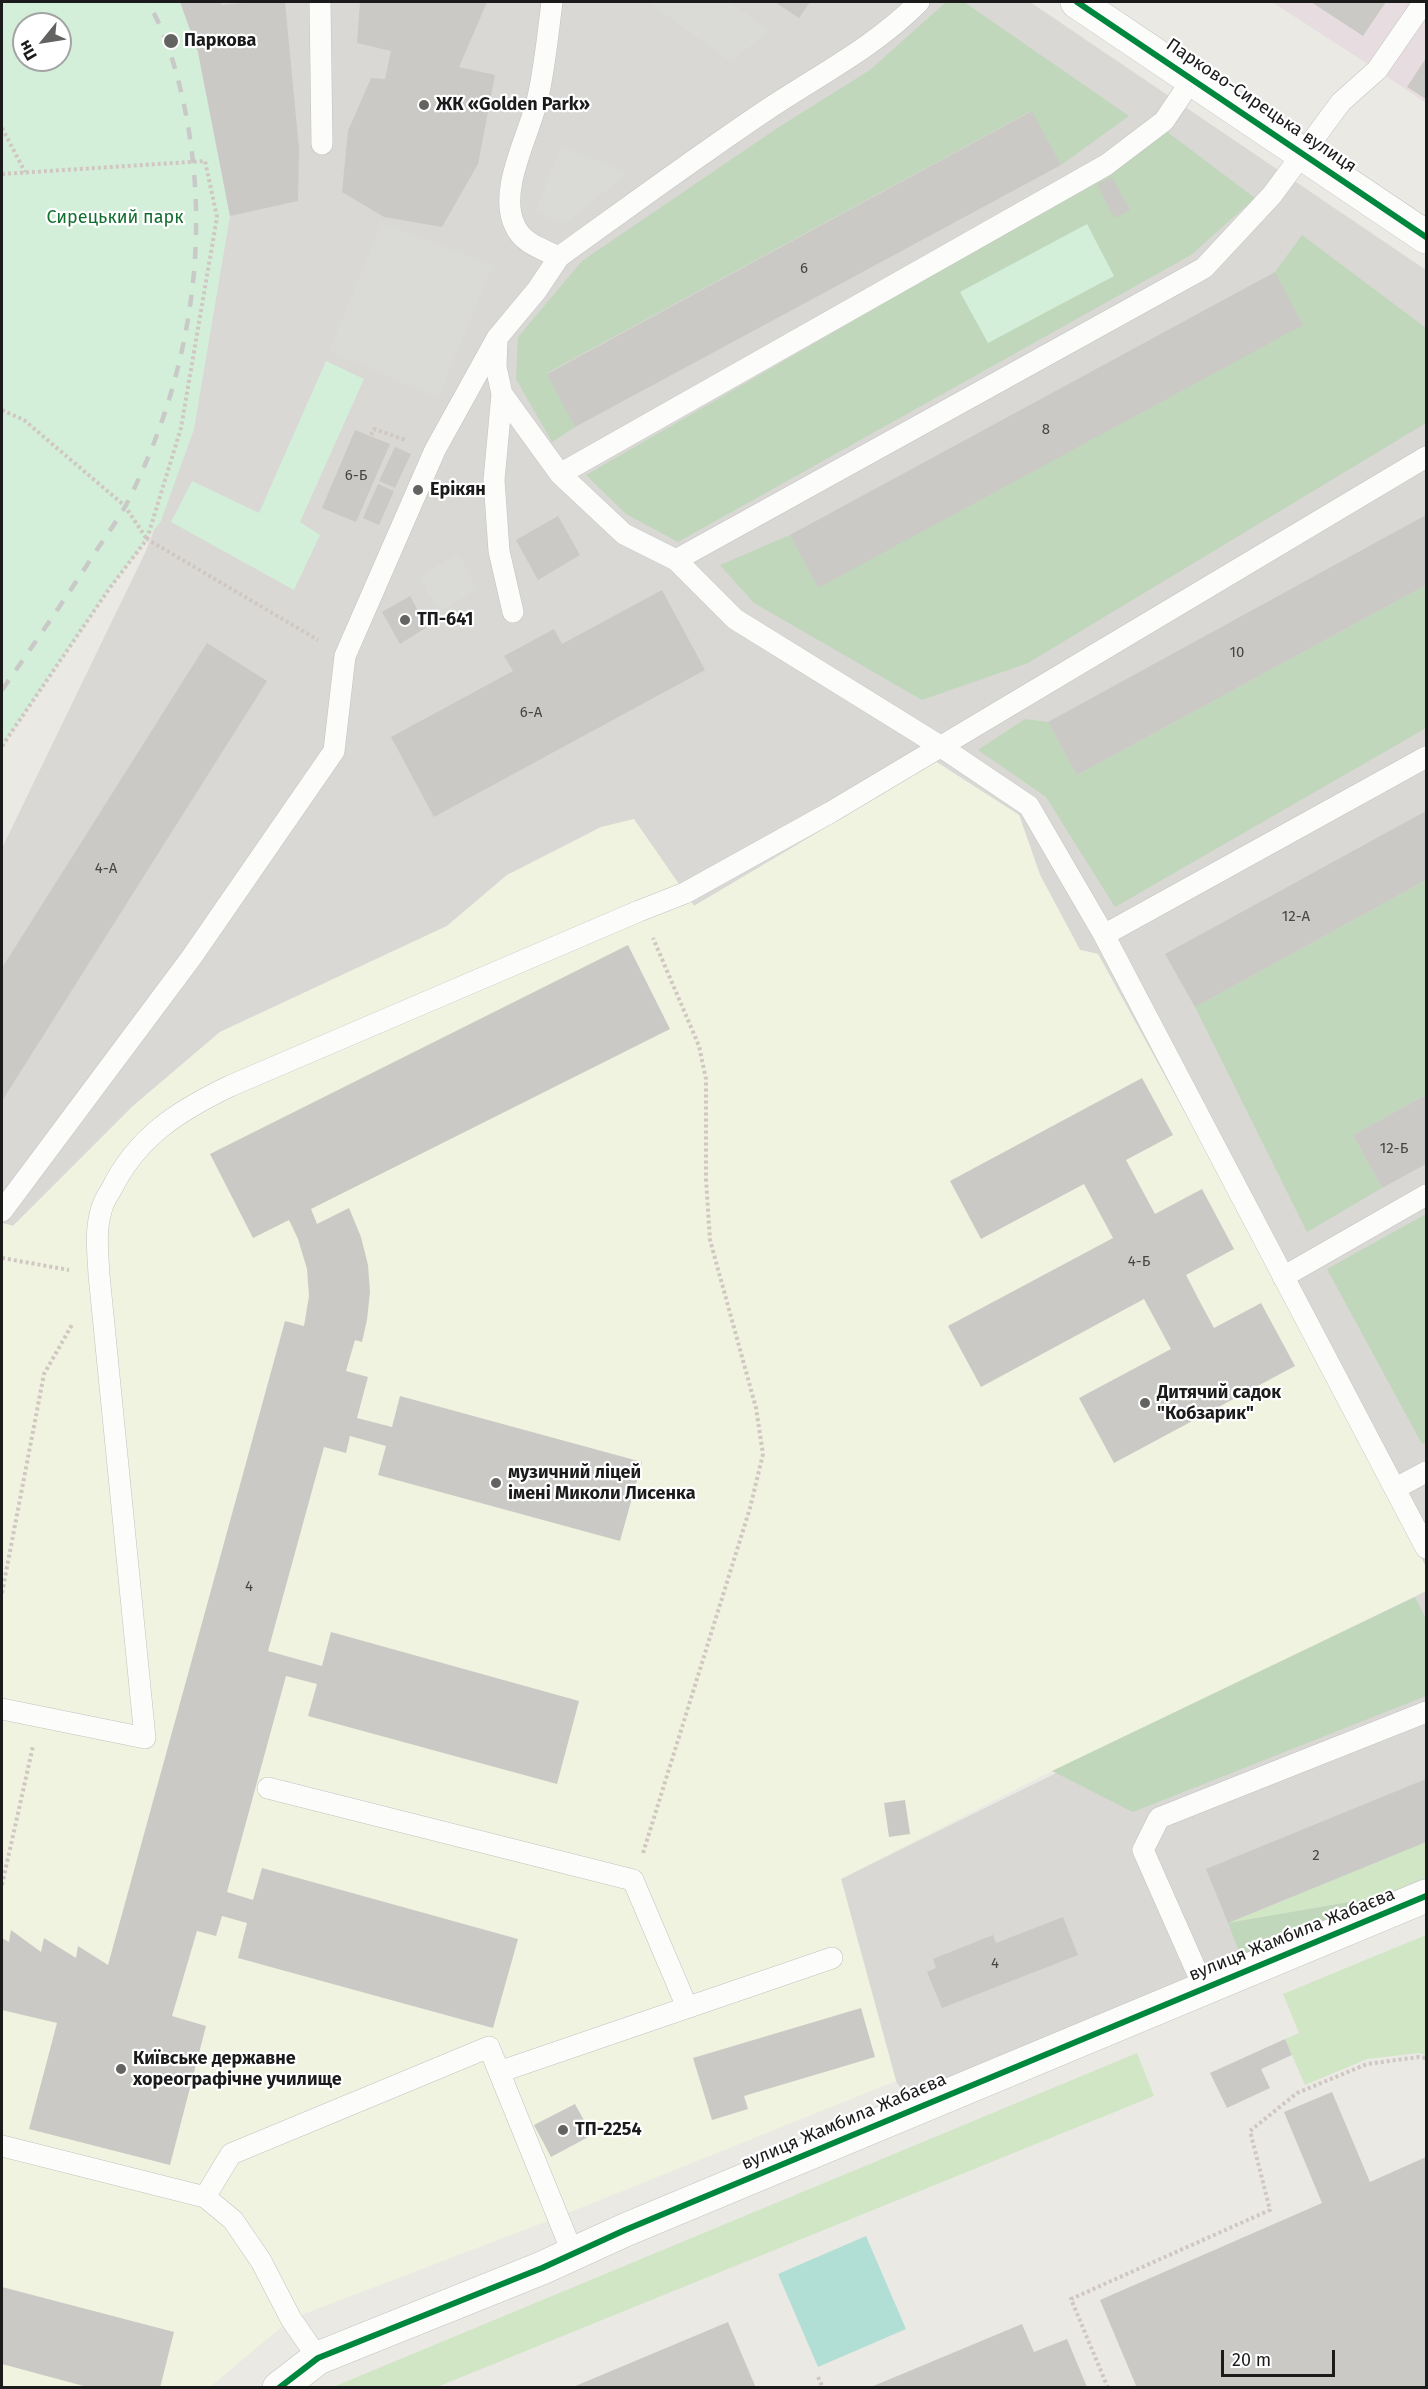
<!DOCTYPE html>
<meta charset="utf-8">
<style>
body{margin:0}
#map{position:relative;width:1428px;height:2389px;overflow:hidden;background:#eae9e4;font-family:"Fira Sans",sans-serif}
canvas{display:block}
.frame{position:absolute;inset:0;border:3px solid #1b1b1b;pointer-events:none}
.north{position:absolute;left:12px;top:12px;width:60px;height:60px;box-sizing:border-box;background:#fff;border:2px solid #a4a4a4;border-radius:50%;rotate:240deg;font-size:16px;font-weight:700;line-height:24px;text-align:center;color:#1b1b1b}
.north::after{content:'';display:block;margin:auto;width:21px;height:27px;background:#636361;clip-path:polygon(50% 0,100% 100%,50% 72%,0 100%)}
.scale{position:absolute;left:1221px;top:2350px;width:114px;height:27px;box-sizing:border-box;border:3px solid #1b1b1b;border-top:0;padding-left:8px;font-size:18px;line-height:21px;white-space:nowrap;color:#1b1b1b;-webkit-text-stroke:4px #fff;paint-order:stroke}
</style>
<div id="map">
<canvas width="1428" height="2389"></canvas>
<div class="frame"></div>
<div class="north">Пн</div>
<div class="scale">20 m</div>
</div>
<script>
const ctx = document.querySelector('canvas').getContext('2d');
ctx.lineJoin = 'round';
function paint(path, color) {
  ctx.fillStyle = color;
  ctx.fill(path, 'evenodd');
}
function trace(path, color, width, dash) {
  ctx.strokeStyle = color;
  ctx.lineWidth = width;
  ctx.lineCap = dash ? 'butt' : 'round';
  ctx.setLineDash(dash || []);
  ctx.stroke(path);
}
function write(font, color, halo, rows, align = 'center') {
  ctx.font = font + ' "Fira Sans",sans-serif';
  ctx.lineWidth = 4.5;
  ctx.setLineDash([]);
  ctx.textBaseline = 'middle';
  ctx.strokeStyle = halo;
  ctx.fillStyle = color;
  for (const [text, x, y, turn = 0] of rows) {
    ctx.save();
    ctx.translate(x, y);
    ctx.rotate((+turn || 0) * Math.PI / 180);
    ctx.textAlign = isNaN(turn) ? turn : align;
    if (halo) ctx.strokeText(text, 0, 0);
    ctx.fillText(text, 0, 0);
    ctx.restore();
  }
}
paint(new Path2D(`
 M180,2H1030L1426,270V1567L1254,1239L1098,954L1080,950L1040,875L1019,815L937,762L694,906L634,820L507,875L447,926L220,1032L133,1106L13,1226L2,1223V848L145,553L194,429L198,52Z
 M1426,1591V1884L908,2100L896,2081L841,1879Z`), '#d9d8d5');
paint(new Path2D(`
 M1272,2H1426V103L1377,70Z`), '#e7dde1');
paint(new Path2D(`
 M936,762L1019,815L1040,875L1080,950L1098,954L1254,1239L1426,1567V1591L1052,1771L841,1879L896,2081L558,2217L291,2319L210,2387H2V1223L13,1226L133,1106L220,1032L447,926L507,875L601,827L634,819L694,906Z`), '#f0f3df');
paint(new Path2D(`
 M1426,1842V1877L1379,1897L1228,1923Z
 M1426,1935V2055L1419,2053L1367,2059L1305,2085L1285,2039L1299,2033L1283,1994Z
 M1137,2053L1154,2096L437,2387H333Z`), '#d0e6c5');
paint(new Path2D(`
 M946,2H964L1129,116L1061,165L1031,111L547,373L575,427L552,442L516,379L518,337L582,261L779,127L870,70Z
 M1166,131L1255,198L1191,255L678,542L626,514L586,475L1110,173Z
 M1302,235L1426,328V423L1028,663L922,700L754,603L720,565L790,535L818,587L1275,272Z
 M1426,585V728L1115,907L1046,797L978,750L1025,719L1048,722L1077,775Z
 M1426,880V1095L1353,1135L1382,1188L1307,1232L1195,1007Z
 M1426,1214V1442L1422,1444L1327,1269Z
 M1415,1597L1426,1619V1696L1133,1812L1052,1771Z
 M1379,1897L1241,1957L1228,1923Z`), '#c0d7bb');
paint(new Path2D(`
 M2,2H180L198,52L230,216L194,429L161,521L109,589L2,746ZM24,24H60V60H24Z
 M1087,224L1114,276L988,343L960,292Z
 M326,361L364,379L300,522L320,535L294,590L171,522L192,481L259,513Z`), '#d3efd9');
paint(new Path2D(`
 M866,2236L906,2329L818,2367L778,2274Z`), '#b2dfd5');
paint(new Path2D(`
 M648,2H729L770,30L731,62Z
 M561,146L628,173L565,224L535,213Z
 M381,223L493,265L438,398L329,351Z
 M458,553L477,589L439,612L419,576Z`), '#dadad7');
paint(new Path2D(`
 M180,2H220L221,5L256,2H285L299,149L298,201L230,216L198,52Z
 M360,2H487L459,67L495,75L478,164L442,227L384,217L342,192L348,131L371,78L385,79L391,51L357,43Z
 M775,2H810L799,18Z
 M1311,2H1386L1363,36Z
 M1426,58V99L1407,87Z
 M1032,111L1061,165L575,427L547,374Z
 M1112,177L1130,210L1114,218L1097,184Z
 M1275,272L1303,325L818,588L790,535Z
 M355,430L390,444L356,522L322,508Z
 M395,447L411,454L395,488L379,481Z
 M378,484L394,491L379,525L363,518Z
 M1426,515V585L1077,775L1048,722Z
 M558,516L580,555L538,580L516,540Z
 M662,590L705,670L434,817L391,737L513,671L504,656L554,629L562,644Z
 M410,596L427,627L400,644L382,612Z
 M207,643L267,681L2,1101V968Z
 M1426,811V880L1195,1007L1165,954Z
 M628,945L670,1029L311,1209L317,1224L349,1208L361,1237L368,1265L370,1292L367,1320L362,1342L355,1340L346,1371L368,1377L357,1418L392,1427L400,1396L642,1462L620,1541L378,1475L386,1446L350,1436L346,1453L324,1447L268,1651L322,1666L331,1632L579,1701L557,1784L308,1716L317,1684L286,1676L227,1892L253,1900L262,1868L518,1939L493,2028L238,1958L247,1923L222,1916L216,1936L197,1931L172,2016L206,2026L170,2165L29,2129L57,2023L2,2010V1938L9,1942L11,1930L41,1952L44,1938L76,1958L78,1946L108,1965L285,1321L304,1326L309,1296L307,1269L298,1239L289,1220L253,1238L210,1154Z
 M1142,1078L1173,1135L1126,1160L1155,1214L1202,1189L1234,1249L1186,1275L1200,1302L1214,1328L1261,1303L1295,1366L1114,1463L1079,1398L1171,1349L1144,1299L981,1387L948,1326L1113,1238L1084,1184L981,1239L950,1181Z
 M1426,1095V1164L1382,1188L1353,1135Z
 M1426,1779V1842L1228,1923L1206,1869Z
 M905,1800L910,1834L889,1837L884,1803Z
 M1063,1917L1078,1955L942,2008L927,1972L936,1968L933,1959L993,1935L996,1943Z
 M861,2008L875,2057L744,2096L748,2109L712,2120L693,2058Z
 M1285,2039L1292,2055L1261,2069L1270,2088L1227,2108L1210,2073Z
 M1332,2092L1370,2182L1426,2157V2388H1137L1100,2300L1322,2203L1284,2112Z
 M575,2104L592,2135L551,2157L534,2125Z
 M2,2287L174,2332L160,2388H91L2,2364Z
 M728,2322L756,2388H573V2387Z
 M1022,2324L1034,2352L1067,2339L1087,2387H871Z`), '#cbc9c5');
const lane = new Path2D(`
 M320,2L322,144
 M552,2C548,33 545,66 538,97C530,134 497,190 515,226C523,244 543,249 559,257
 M497,338L496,367L502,394L560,474L624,534L676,560L735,619L940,746L1029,806L1104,935L1426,1548
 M502,394L494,480L499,551L513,612
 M560,474L1106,165L1164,121L1193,78
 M676,560L1204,268L1272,195L1341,102L1377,70L1424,2
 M1104,935L1426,757
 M2,1211L191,958L334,751L345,656L435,450L497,338L537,290L559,257C630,206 699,155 771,107C821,74 877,45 919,2
 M1283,1277L1426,1195
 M1396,1488L1426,1472
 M2,1709L145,1738L99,1275C98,1254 95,1232 101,1211C103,1203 107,1196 111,1190C137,1137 178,1111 230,1086L639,911L685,893L831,812L1426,457
 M268,1788L633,1880L687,2007
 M1204,1988L1143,1850L1159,1818L1426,1712
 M499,2072L832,1958
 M2,2146L205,2197L233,2220L261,2261L291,2319L318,2358
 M205,2197L231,2154L489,2047L573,2254`);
const street = new Path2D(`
 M1077,2L1426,237
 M279,2388L318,2358L542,2268L625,2230L1426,1896`);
trace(lane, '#c2c2c0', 22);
trace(street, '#c2c2c0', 34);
trace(new Path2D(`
 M2,128L25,172
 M2,174L205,161L217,217L181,428L147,539
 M2,410L24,420L125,506L146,538
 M371,435L374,429L406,440
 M2,746L109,589L147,539L318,640
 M2,1258L69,1270
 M2,1593L44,1374L73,1323
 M643,1853L750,1508L763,1454L756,1408L710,1240L706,1179V1079L699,1046L653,938
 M2,1885L33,1746
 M818,2377L823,2388
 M1108,2388L1071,2299L1270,2210L1250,2131L1297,2093L1367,2064L1419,2057L1426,2058`), '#d0c7c2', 4, [3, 3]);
trace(lane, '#fcfcfb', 21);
trace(street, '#fcfcfb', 33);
trace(new Path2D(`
 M2,690C34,644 66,598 96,551C106,536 117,521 126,505C199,363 219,196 167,43C162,29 155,15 148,2`), '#c9c9c8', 4.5, [12, 12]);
trace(new Path2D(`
 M1077,2L1426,237
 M279,2388L318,2358L542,2268L625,2230L1426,1896`), '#00873e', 6);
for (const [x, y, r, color] of [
 [171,41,8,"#636361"],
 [424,105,6,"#636361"],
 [418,490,6,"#636361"],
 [405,620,6,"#636361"],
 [1145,1403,6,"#636361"],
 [496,1483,6,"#636361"],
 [121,2069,6,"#636361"],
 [563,2130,6,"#636361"]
]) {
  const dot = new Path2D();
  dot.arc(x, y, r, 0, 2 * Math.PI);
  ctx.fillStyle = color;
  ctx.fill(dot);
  trace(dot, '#fff', 2);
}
write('15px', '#474646', null, [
 ["6",804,269],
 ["8",1046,430],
 ["6-Б",356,476],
 ["10",1237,653],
 ["6-А",531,713],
 ["4-А",106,869],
 ["12-А",1296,917],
 ["12-Б",1394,1149],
 ["4-Б",1139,1262],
 ["4",249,1587],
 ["2",1316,1856],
 ["4",995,1964]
]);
write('bold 18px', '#1b1b1b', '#fff', [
 ["Паркова",184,41],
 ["ЖК «Golden Park»",436,105],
 ["Ерікян",430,490],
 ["ТП-641",417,620],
 ["Дитячий садок",1157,1393],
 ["\"Кобзарик\"",1157,1414],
 ["музичний ліцей",508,1473],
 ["імені Миколи Лисенка",508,1494],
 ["Київське державне",133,2059],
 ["хореографічне училище",133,2080],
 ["ТП-2254",575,2130]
], 'left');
write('18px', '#1b1b1b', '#fff', [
 ["Парково-Сирецька вулиця",1261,106,34],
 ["вулиця Жамбила Жабаєва",1292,1935,-22],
 ["вулиця Жамбила Жабаєва",844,2122,-23]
]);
write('18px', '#136f2f', '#fff', [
 ["Сирецький парк",115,218]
]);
</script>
